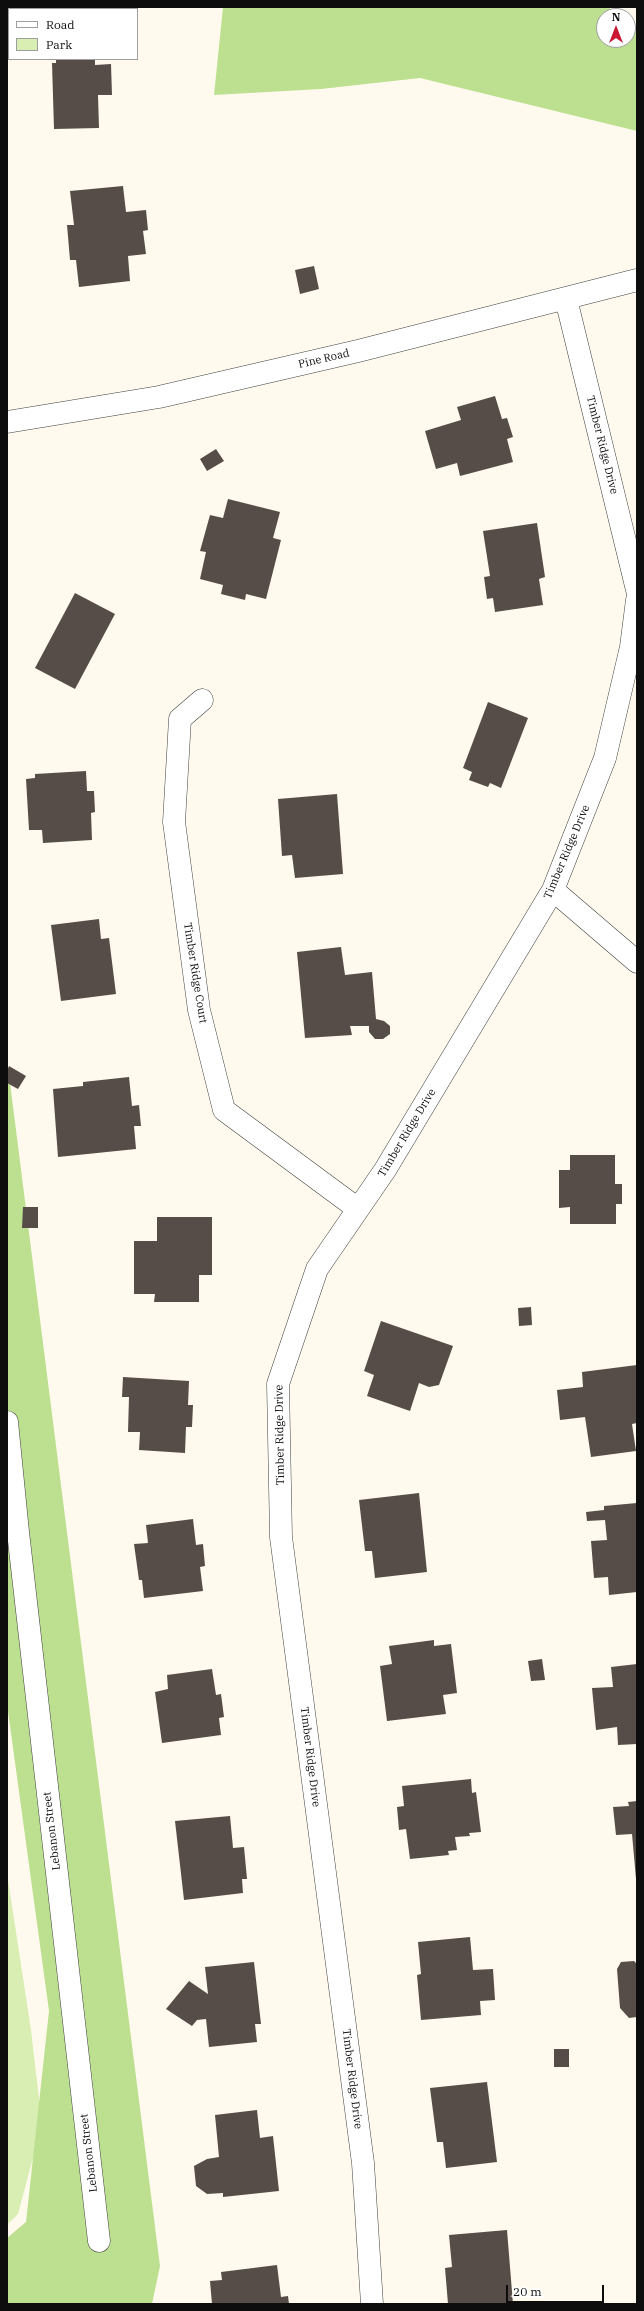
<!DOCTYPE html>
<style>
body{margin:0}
#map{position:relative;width:644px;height:2311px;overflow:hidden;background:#fffaed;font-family:"IBM Plex Serif",serif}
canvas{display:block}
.frame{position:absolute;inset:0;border:8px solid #0d0d0d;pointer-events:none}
.legend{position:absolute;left:8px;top:8px;width:130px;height:52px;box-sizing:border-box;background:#fff;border:1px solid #9e9e9e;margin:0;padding:5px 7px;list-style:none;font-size:12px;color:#0d0d0d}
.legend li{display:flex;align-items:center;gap:8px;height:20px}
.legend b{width:20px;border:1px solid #9e9e9e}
.north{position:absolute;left:596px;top:8px;width:40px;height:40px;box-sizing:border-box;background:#fff;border:1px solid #9e9e9e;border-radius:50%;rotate:0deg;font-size:11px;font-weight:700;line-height:16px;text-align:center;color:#0d0d0d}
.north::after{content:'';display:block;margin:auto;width:14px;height:18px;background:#cb1733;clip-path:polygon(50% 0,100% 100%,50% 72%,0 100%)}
.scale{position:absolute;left:506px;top:2285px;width:98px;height:18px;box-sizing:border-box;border:2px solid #0d0d0d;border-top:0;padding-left:5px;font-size:12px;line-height:14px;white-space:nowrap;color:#0d0d0d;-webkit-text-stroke:3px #fff;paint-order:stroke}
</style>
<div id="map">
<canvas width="644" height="2311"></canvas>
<div class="frame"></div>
<ul class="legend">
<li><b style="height:5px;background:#fff"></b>Road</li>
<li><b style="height:11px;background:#d8eeb3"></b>Park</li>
</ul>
<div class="north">N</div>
<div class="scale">20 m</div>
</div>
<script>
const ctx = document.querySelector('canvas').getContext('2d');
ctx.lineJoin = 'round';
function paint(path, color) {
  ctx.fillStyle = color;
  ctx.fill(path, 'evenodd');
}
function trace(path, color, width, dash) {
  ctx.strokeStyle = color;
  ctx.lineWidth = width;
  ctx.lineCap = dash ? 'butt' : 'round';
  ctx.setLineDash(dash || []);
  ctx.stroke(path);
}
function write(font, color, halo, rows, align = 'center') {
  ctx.font = font + ' "IBM Plex Serif",serif';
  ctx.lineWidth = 4;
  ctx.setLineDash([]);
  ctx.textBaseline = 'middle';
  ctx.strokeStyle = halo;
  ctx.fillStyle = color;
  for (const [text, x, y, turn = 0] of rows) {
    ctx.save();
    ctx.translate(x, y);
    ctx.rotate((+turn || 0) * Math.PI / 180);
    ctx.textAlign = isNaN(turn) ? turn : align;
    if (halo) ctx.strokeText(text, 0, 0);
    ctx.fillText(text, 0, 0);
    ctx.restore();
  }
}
paint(new Path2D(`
 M7,1873L31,2030L42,2124L18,2214L7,2225Z`), '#d8eeb3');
paint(new Path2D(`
 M223,7H608L620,16H604V40H628V22L637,28V131L420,78L321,89L214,95Z
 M7,1059L160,2266L152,2304H7V2238L26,2222L49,2011L7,1704Z`), '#bde090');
paint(new Path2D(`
 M56,59H95V65L111,64L112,95H98L99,128L54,129L52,63H56Z
 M123,186L126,212L146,210L148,230L143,231L146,254L128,256L130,281L79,287L76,260H70L67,225H74L70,191Z
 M314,266L319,289L300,294L295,270Z
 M495,396L502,419L507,418L513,437L507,439L513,462L460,476L457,463L436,469L425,431L461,420L457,407Z
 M216,449L224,461L207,471L200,459Z
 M228,499L280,512L273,538L281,540L266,599L246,594L245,600L221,594L223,585L200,579L206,552L200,551L210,515L223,518Z
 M537,523L545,577L539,579L543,605L495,612L493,598L487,599L484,577L490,576L483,531Z
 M75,593L115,614L75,689L35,668Z
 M488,702L528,718L501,788L490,783L488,787L469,780L472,772L463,768Z
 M86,771L87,791H94L95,812L91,813L92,840L43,843L42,830H29L26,779L35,778V774Z
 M337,794L343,874L295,878L292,855L282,856L278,799Z
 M99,919L101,939L109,938L116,994L61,1001L51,925Z
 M341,947L345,975L372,972L376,1019L384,1021L390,1026V1034L383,1039H375L369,1032V1026H350L352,1035L305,1038L297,952Z
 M9,1066L26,1076L18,1089L7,1083V1071Z
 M129,1077L132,1106L139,1105L141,1126H134L136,1149L58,1157L53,1089L83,1086V1082Z
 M570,1155H615V1184H622V1204H616V1224H570V1207L559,1208V1170H570Z
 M23,1207H38V1228H22Z
 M157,1217H212V1275H199V1302H154L155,1294H134V1241H157Z
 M531,1307L532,1325L519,1326L518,1308Z
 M381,1321L453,1346L439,1385L429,1387L419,1383L410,1411L367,1396L374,1375L364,1371Z
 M637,1365V1423L632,1424L636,1451L591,1457L585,1417L560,1420L557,1390L583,1387L582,1372Z
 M123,1377L189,1381L188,1405H193L192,1427H186L185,1453L139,1450L140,1432H128L129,1397H122Z
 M419,1493L427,1572L375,1578L372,1551H365L359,1500Z
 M637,1503V1592L609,1595L608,1577L594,1578L591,1541L607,1540L605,1520L587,1521L586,1512L604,1510V1506Z
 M193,1519L196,1545L203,1544L205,1566L200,1567L203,1591L144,1598L142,1580H139L134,1544L148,1543L146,1525Z
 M434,1640V1646L451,1644L457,1693L443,1695L446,1714L387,1721L380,1666L392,1664L389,1646Z
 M542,1659L545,1680L531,1681L528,1661Z
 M637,1664V1744L618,1745L617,1727L596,1730L592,1688L613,1687L611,1667Z
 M212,1669L216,1695L221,1694L224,1717L219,1718L221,1735L162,1743L155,1692L168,1689L167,1675Z
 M471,1779L472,1793L476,1792L481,1832L469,1833L470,1836L455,1837L457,1850L448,1851L449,1855L410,1859L406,1829L399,1830L397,1807L404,1806L402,1786Z
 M637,1801V1879H636L632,1834L616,1835L613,1807L629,1806L628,1802Z
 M230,1816L233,1848L244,1847L247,1879H242L243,1893L184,1900L175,1821Z
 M470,1937L473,1970L493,1969L495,2000L480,2001L481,2015L421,2020L417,1975L421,1974L418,1942Z
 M634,1961L637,1964V2017L629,2018L620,2008L617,1969L621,1962Z
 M254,1962L261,2024H255L257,2042L209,2047L206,2019L197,2020L192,2026L166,2009L189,1981L208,1994L205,1967Z
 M554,2049H569V2067H554Z
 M487,2082L497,2162L446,2168L443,2142H437L430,2088Z
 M257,2110L260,2138L273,2136L279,2191L223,2197V2193L207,2194L196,2186L194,2166L207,2159L219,2157L215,2115Z
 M507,2230L513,2304H448L445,2268L452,2267L449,2235Z
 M277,2265L281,2297L288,2296L289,2304H212L210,2281L222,2280L221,2272Z`), '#574d48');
const street = new Path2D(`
 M566,299L637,590
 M7,422L159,397L358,351L637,280
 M202,700L180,719L174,822L199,1010L224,1110L358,1209
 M553,890L637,962
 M7,1422L18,1532L99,2241
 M372,2304L363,2163L281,1537L278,1384L317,1269L385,1170L553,890L605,758L631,647L637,600`);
trace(street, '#404040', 23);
trace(street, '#fff', 22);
write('11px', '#0d0d0d', '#fff', [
 ["Pine Road",324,359,-13],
 ["Timber Ridge Drive",602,445,76],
 ["Timber Ridge Drive",567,852,-67],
 ["Timber Ridge Court",195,973,81],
 ["Timber Ridge Drive",407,1133,-59],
 ["Timber Ridge Drive",280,1435,-91],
 ["Timber Ridge Drive",310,1757,83],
 ["Lebanon Street",52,1831,-97],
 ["Timber Ridge Drive",352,2079,83],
 ["Lebanon Street",89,2153,-97]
]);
</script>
